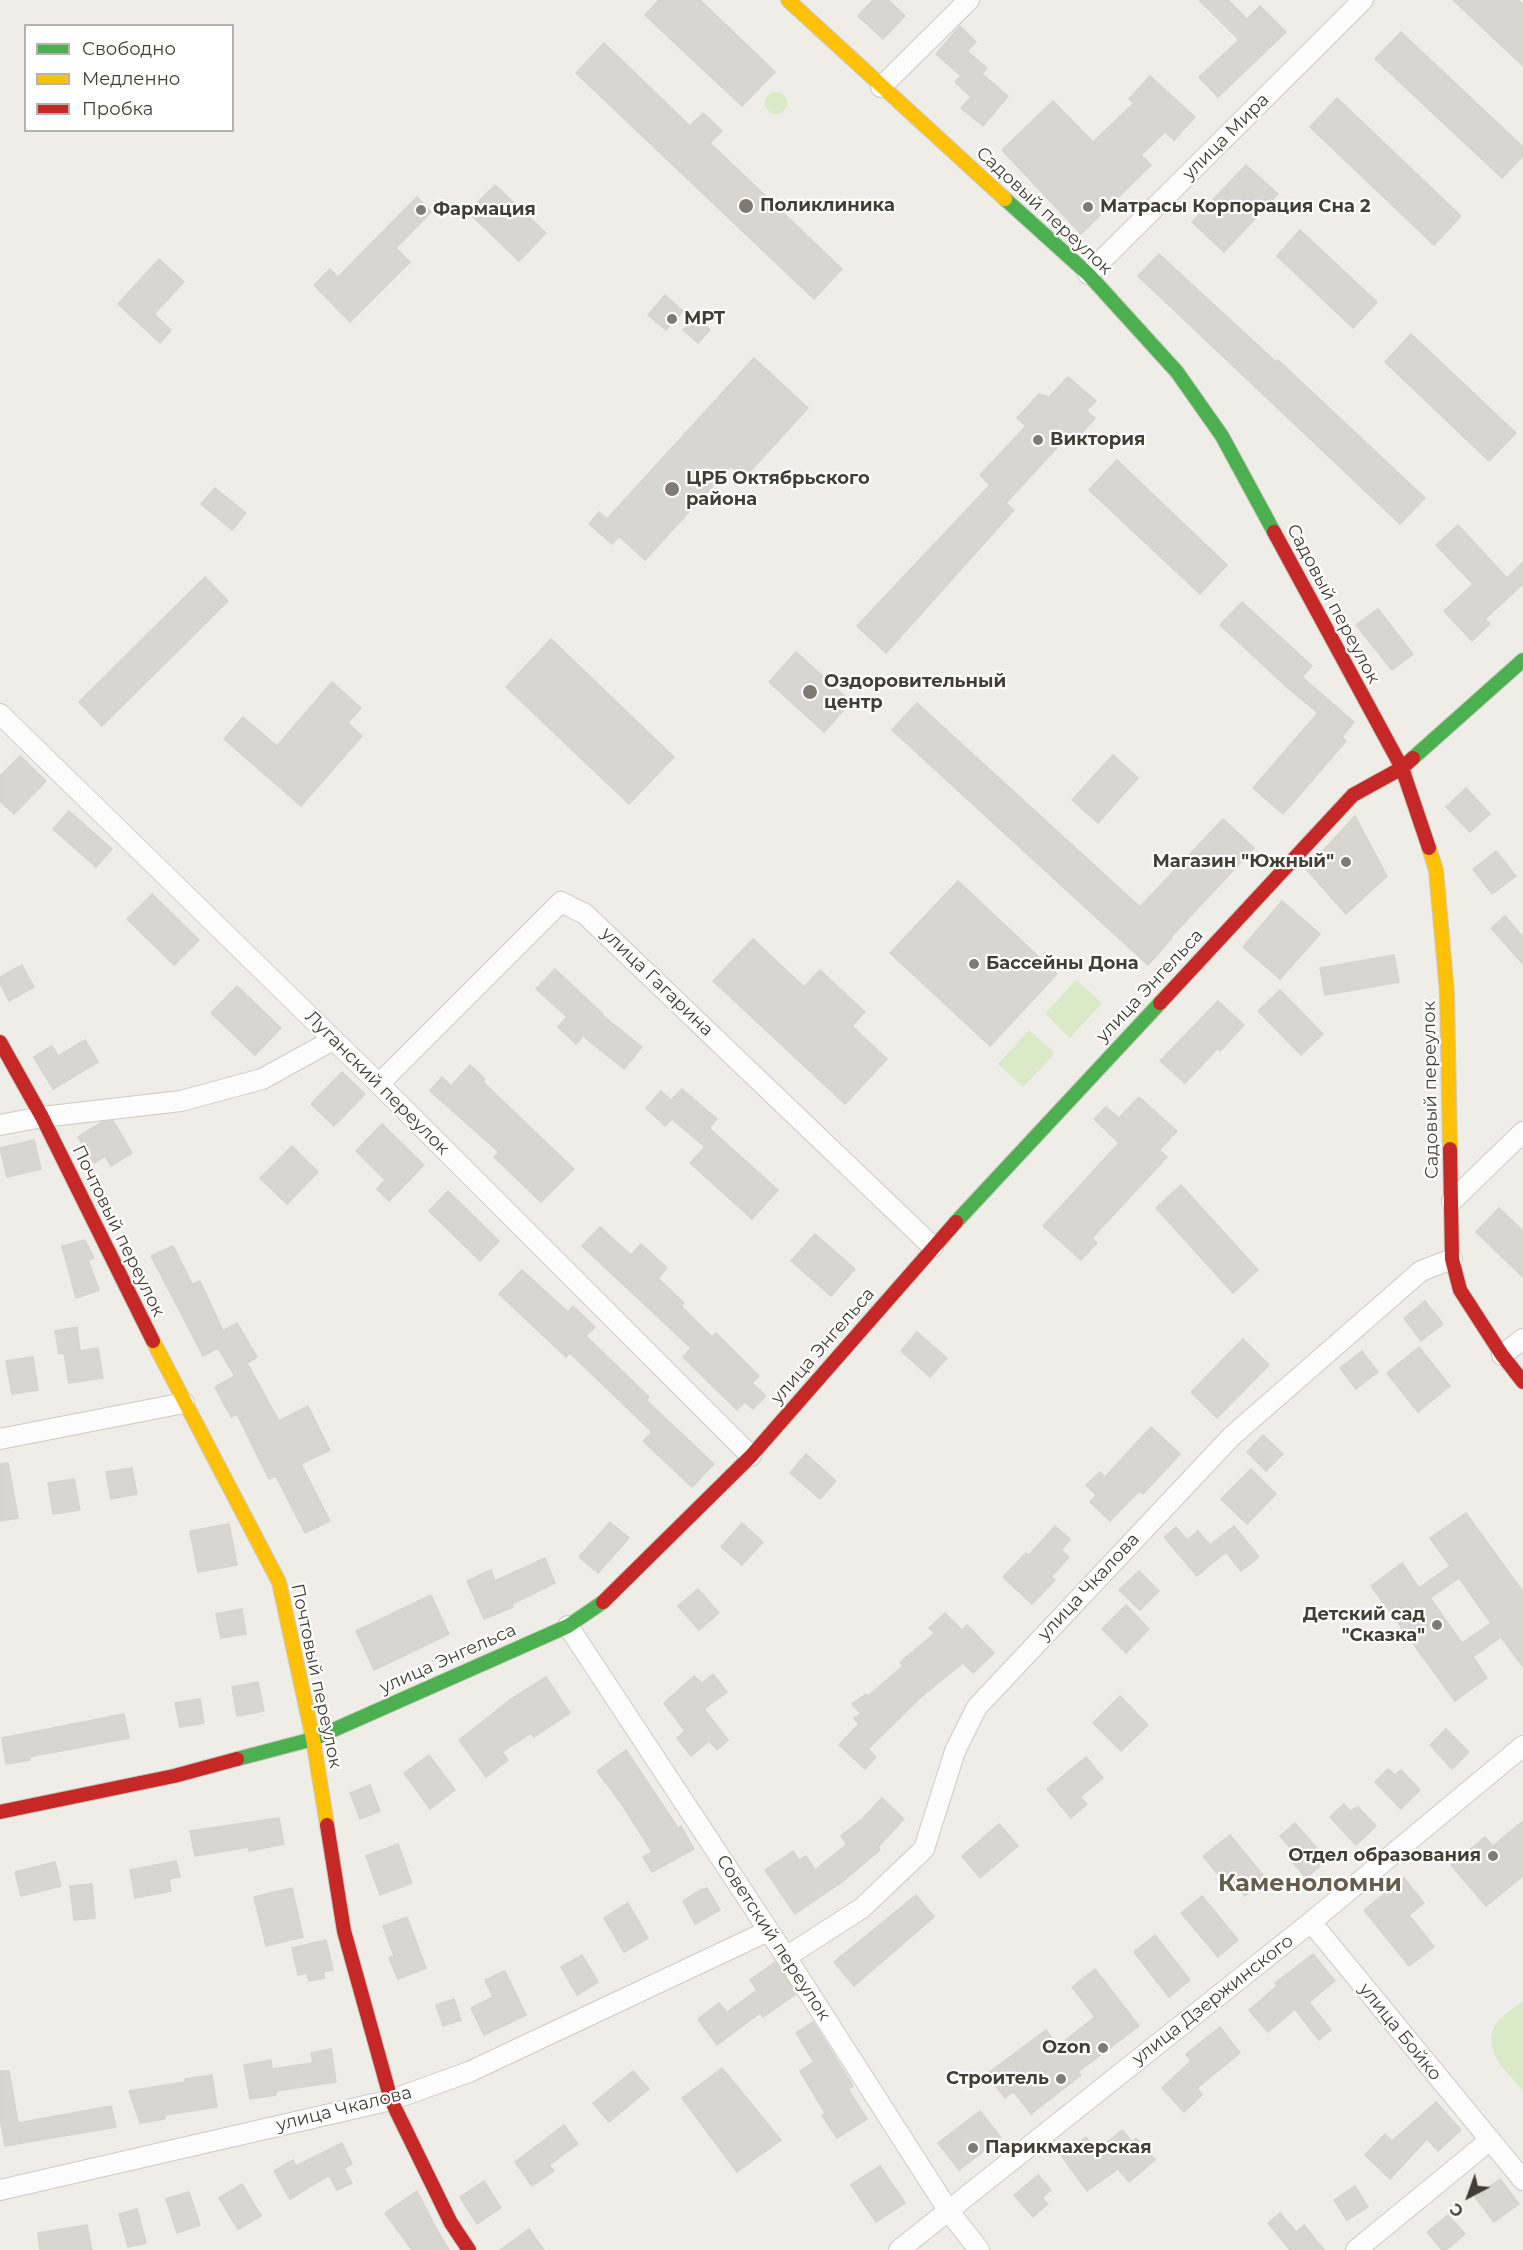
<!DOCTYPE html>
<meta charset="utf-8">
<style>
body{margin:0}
#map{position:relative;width:1523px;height:2250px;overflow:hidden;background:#eeede8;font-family:Montserrat,sans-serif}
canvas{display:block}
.legend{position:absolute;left:24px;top:24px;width:210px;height:108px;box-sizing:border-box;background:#fff;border:2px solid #b4b2ae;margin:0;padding:8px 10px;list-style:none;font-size:18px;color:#433e34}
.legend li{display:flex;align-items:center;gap:12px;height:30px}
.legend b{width:30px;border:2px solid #b4b2ae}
.north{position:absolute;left:1439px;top:2166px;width:60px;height:60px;-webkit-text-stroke:4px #fff;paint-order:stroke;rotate:221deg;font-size:16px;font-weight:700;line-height:24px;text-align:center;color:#433e34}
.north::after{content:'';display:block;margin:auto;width:21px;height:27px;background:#433e34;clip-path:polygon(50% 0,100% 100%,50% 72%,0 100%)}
</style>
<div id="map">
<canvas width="1523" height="2250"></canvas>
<ul class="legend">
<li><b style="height:8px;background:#4caf50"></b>Свободно</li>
<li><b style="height:8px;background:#ffc107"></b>Медленно</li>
<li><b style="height:8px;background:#c62828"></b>Пробка</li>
</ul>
<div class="north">С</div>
</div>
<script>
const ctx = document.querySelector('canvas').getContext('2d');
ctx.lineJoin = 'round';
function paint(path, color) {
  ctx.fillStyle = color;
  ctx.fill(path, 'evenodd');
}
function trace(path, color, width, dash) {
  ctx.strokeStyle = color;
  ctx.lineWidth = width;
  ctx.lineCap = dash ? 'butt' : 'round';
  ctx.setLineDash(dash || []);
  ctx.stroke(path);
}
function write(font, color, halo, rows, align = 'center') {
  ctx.font = font + ' Montserrat,sans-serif';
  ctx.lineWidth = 4.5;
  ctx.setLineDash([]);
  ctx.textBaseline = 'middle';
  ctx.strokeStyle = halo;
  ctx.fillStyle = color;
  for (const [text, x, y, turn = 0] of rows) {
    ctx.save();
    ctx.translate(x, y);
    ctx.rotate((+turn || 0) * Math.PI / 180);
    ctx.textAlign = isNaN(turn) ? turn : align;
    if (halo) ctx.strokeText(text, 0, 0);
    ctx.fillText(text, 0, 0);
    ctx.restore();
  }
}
paint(new Path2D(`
 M765 103a11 11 0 1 1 22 0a11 11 0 1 1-22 0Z
 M1076,980L1102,1003L1070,1038L1045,1014Z
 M1029,1030L1055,1053L1023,1087L998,1064Z
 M1523,2001V2090C1509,2075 1481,2049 1495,2026C1501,2016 1514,2008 1523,2001Z`), '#dae9c8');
const building = new Path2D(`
 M659,0H700L775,72L742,106L645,15Z
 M873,0H888L905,16L883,39L858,16Z
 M1199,0H1228L1247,19L1260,6L1286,32L1218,97L1199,77L1239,40Z
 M1453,0H1518L1523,5V66Z
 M960,26L976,42L967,51L987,68L982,74L1008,96L983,126L961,108L971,97L955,82L961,76L936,54Z
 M1401,32L1523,147V156L1502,178L1375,59Z
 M604,43L690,126L703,113L722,131L710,143L842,269L814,299L576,73Z
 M1150,76L1195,117L1174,140L1165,132L1141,155L1151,165L1081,234L1002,150L1053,101L1093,142L1134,103L1129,99Z
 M1337,98L1461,216L1434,245L1310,127Z
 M1246,165L1278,194L1224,252L1192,222Z
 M495,185L546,233L519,261L468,212Z
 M417,197L431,212L396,248L410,262L350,322L314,285L330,269L338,277Z
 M1300,230L1377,302L1353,328L1277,256Z
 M1159,254L1276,362L1278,360L1425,498L1400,524L1138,276Z
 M159,259L184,282L154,314L171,330L160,343L118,304Z
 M665,295L683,311L666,330L648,315Z
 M696,317L710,330L698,343L683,330Z
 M1411,334L1516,433L1489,461L1385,362Z
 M754,358L808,408L744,478L731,466L645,560L619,536L612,544L589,524L599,512L607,519Z
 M1068,377L1096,401L1086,411L1095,418L1073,443L1066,438L1006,503L1014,510L886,653L857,626L990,485L980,475L1026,426L1017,418L1039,394L1049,397Z
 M1117,460L1227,565L1200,594L1089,490Z
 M215,488L246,513L232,530L201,504Z
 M1458,525L1507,578L1523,562V584L1485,619L1490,624L1472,641L1444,611L1473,584L1436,545Z
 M205,577L228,601L102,726L79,702Z
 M1242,602L1312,666L1302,677L1354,722L1342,737L1346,741L1283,814L1253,788L1318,713L1290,690L1220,625Z
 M1378,609L1413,654L1392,670L1356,625Z
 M551,639L674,757L629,804L506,687Z
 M796,652L851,702L824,732L769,682Z
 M332,682L361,708L348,723L362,736L301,806L224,739L243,717L277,746Z
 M917,703L1140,907L1223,819L1254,848L1171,937L1172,938L1148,965L892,730Z
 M1113,755L1138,778L1098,823L1072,800Z
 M20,756L46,781L14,814L0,801V776Z
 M1466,788L1490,814L1470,832L1446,807Z
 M69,811L112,849L96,867L53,829Z
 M1355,816L1387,876L1346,914L1306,869Z
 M1496,851L1516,876L1492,894L1473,869Z
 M958,881L1057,974L990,1046L890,953Z
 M152,894L199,940L174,965L127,919Z
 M1282,901L1320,934L1280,979L1243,947Z
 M1505,916L1523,937V964L1491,928Z
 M753,939L804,987L820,970L865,1012L852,1026L887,1059L845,1104L713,981Z
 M1394,955L1399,982L1325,995L1320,968Z
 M22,965L34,987L9,1001L0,983V977Z
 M555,969L603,1014L602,1015L642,1047L624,1069L583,1036L576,1044L558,1027L567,1017L536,989Z
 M237,986L281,1028L255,1055L211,1013Z
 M1280,990L1323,1034L1301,1055L1258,1011Z
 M1218,1001L1244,1025L1220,1051L1218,1048L1185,1083L1160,1061Z
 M85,1040L98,1062L53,1089L34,1057L52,1046L58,1056Z
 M470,1065L485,1079L483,1082L574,1169L541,1202L494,1157L499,1152L430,1091L442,1077L451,1086Z
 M342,1072L365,1094L334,1126L311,1104Z
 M682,1089L717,1119L709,1128L778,1190L752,1219L690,1163L705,1147L672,1119L665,1126L646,1108L661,1091L671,1100Z
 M1139,1097L1177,1131L1159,1150L1167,1157L1092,1238L1097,1243L1081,1260L1043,1226L1119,1143L1094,1119L1106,1107L1119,1118Z
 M113,1121L132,1153L111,1166L105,1156L94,1163L78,1137L102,1122Z
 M382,1124L424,1165L389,1201L377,1189L385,1180L356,1151Z
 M34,1140L41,1169L7,1177L0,1148Z
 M292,1146L318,1172L287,1204L260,1178Z
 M1181,1185L1258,1270L1233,1293L1156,1208Z
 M448,1191L499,1241L480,1261L429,1211Z
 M1499,1208L1523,1231V1277L1476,1232Z
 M600,1227L631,1255L641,1244L667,1268L658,1278L684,1303L681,1306L712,1337L716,1333L759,1376L752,1383L766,1396L753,1409L745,1402L737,1410L683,1357L691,1348L582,1246Z
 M815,1234L855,1269L831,1296L791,1261Z
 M85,1240L94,1258L88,1260L99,1290L76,1298L62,1246Z
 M173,1246L192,1284L200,1281L223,1331L237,1323L257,1357L247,1363L279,1421L308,1406L330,1450L301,1464L330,1521L305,1533L276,1476L269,1479L237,1414L231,1417L215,1387L235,1376L218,1348L203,1356L151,1256Z
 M522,1270L568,1312L573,1306L595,1327L586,1336L649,1397L646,1400L714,1464L692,1487L643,1441L652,1432L570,1353L566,1357L499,1294Z
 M1425,1301L1443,1324L1421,1341L1404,1318Z
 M77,1327L80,1351L98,1348L103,1378L69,1383L64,1353L59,1354L55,1331Z
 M917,1332L947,1358L930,1377L901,1351Z
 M1243,1339L1269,1365L1217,1418L1191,1392Z
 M1419,1347L1450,1386L1418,1412L1387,1373Z
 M1362,1351L1378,1372L1356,1389L1340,1368Z
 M33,1357L38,1390L12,1394L6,1361Z
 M1151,1427L1180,1454L1143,1494L1139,1491L1110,1521L1090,1502L1096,1495L1086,1485L1100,1472L1105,1477Z
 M1263,1435L1283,1454L1266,1471L1247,1452Z
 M806,1454L836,1481L820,1499L790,1473Z
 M8,1463L18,1518L0,1521V1464Z
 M132,1468L137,1494L111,1499L106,1472Z
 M1251,1469L1276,1494L1247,1524L1221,1499Z
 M74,1479L80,1510L53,1514L48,1483Z
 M1466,1513L1523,1592V1667L1501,1637L1473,1657L1487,1678L1455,1701L1371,1586L1402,1563L1419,1588L1450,1566L1430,1538ZM1459,1578L1491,1623L1462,1643L1430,1598Z
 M610,1522L629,1538L598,1573L579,1557Z
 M742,1523L763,1542L742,1565L721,1547Z
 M229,1524L237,1565L198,1572L190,1531Z
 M1055,1526L1070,1539L1061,1550L1069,1557L1051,1577L1055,1580L1032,1604L1003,1577L1026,1553L1029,1555Z
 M1234,1526L1259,1557L1241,1571L1226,1552L1197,1576L1164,1537L1176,1527L1187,1540L1198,1531L1210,1545Z
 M545,1558L555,1583L512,1604L513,1607L484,1619L467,1581L491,1570L495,1581Z
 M1139,1571L1159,1591L1140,1610L1119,1590Z
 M698,1589L719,1613L699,1630L678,1606Z
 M431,1595L449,1634L374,1670L356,1631Z
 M1126,1605L1149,1629L1126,1653L1102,1629Z
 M242,1609L246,1634L221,1638L216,1614Z
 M945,1613L962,1630L967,1625L994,1653L973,1673L963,1663L922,1696L868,1749L876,1757L865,1769L839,1745L859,1724L854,1718L861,1714L852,1704L866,1694L868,1696L903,1666L900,1662L935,1633L929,1628Z
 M713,1674L727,1692L704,1709L728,1740L717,1750L709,1741L691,1756L677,1738L685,1731L664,1703L694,1676L702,1683Z
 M546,1677L570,1713L534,1737L531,1733L502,1752L508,1760L486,1777L459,1740L510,1700Z
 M258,1682L264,1711L237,1716L232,1687Z
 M1120,1696L1148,1725L1121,1751L1093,1723Z
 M200,1699L204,1723L180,1727L175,1703Z
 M124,1714L129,1738L29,1757L30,1760L6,1764L2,1738Z
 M1446,1729L1469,1752L1452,1769L1430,1745Z
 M626,1750L678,1828L681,1826L694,1849L652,1872L643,1857L652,1852L621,1803L597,1771Z
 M429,1755L455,1790L430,1809L404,1773Z
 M1086,1757L1103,1778L1080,1797L1087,1804L1071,1818L1047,1789Z
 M1388,1769L1395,1775L1401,1770L1420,1790L1401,1809L1375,1782Z
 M370,1785L380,1811L360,1819L350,1793Z
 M882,1798L904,1819L878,1847L880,1850L842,1882L795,1914L765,1870L793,1851L799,1860L806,1856L815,1870L847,1844L841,1836L862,1819Z
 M1344,1804L1350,1811L1358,1807L1376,1826L1356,1845L1330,1817Z
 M279,1818L284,1844L249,1851V1847L195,1856L190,1831Z
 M1523,1821V1876L1486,1906L1451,1865L1485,1837L1493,1846Z
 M1295,1823L1327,1860L1306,1878L1288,1857L1294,1852L1280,1836Z
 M999,1824L1018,1846L980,1878L962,1856Z
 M1230,1835L1266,1879L1245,1896L1233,1881L1227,1886L1203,1856Z
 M398,1844L412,1883L380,1895L366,1856Z
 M176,1861L180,1877L169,1879L171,1891L135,1898L130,1870Z
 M55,1862L61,1886L21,1896L15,1872Z
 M1404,1878L1424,1903L1409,1915L1434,1947L1409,1966L1364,1910Z
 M92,1884L95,1918L74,1920L70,1886Z
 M292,1888L303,1937L266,1946L254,1897Z
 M707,1888L720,1910L695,1924L683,1901L702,1889L703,1890Z
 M916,1895L934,1917L854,1986L834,1962Z
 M1202,1896L1238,1940L1218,1957L1181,1913Z
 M628,1903L648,1938L624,1952L604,1918Z
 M407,1917L426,1968L398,1979L389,1958L394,1956L383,1926Z
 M1155,1935L1190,1980L1169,1997L1134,1952Z
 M326,1940L333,1970L323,1972L325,1978L309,1981L307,1973L298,1975L292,1948Z
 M1313,1954L1335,1981L1309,2002L1331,2030L1319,2040L1295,2009L1268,2032L1249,2010L1277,1986L1275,1983Z
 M582,1955L598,1982L577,1995L561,1967Z
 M775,1962L796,1994L763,2017L760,2013L717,2045L698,2019L719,2003L727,2012L757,1990L750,1980Z
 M1095,1969L1139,2026L1078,2072L1081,2075L1031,2114L1013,2091L1005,2098L987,2074L1046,2030L1058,2046L1095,2017L1072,1987Z
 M505,1971L526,2015L484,2035L471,2008L493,1997L485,1980Z
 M454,1999L461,2020L443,2026L436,2005Z
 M813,2022L853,2086L848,2089L867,2119L837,2138L822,2115L825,2113L800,2071L814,2062L796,2033Z
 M1220,2027L1240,2053L1197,2088L1202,2095L1184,2112L1162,2088L1191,2061L1186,2054Z
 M331,2049L336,2082L276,2091V2095L250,2099L244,2065L271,2060L272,2069L313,2063L311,2053Z
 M722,2068L781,2140L737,2172L682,2098Z
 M0,2071H9L18,2123L111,2106L116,2127L5,2146L0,2117Z
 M633,2071L649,2089L609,2122L593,2103Z
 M212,2075L217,2107L165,2115V2119L140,2123L129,2091L185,2082V2079Z
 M1436,2102L1461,2130L1438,2151L1427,2139L1390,2179L1365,2155L1385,2134L1392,2141Z
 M980,2111L1001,2138L959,2170L938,2143Z
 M564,2125L578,2144L549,2165L554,2171L532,2186L515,2162Z
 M1122,2130L1132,2142L1136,2138L1155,2160L1129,2182L1118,2169L1087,2191L1061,2155L1086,2137L1096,2151Z
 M342,2143L352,2164L344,2168L352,2183L337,2190L329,2175L290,2199L274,2171L293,2160L296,2166Z
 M880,2166L905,2203L876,2222L851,2185Z
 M1038,2175L1051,2190L1042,2198L1048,2204L1033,2217L1014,2195Z
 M1500,2179L1519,2204L1494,2222L1475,2197Z
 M484,2181L501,2208L477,2224L460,2197Z
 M242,2184L261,2216L238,2229L219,2198Z
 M1355,2186L1368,2207L1347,2220L1334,2200Z
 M417,2191L437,2230L449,2250H412L385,2213Z
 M189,2192L200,2225L177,2233L166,2199Z
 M137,2209L146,2243L128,2247L119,2214Z
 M1280,2213L1296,2232L1304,2225L1324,2250H1290L1268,2223Z
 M1448,2215L1465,2234L1446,2250H1442L1427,2232Z
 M87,2225L92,2250H40L38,2233Z
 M529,2229L544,2250H500Z`);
paint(building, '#d8d6d0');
trace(building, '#d6d4cd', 1.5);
const street = new Path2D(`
 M881,87L969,0
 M1088,274L1363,0
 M0,714L379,1084L751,1456
 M379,1084L561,902L585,914L933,1247
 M0,1125L42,1117L181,1101L262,1079L333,1040
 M1452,1201L1523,1132
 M1502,1355L1523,1339
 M0,1439L184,1403
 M568,1626L786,1957L948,2210L979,2250
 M1311,1922L1523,2180
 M786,1957L862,1908L924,1849L955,1751L977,1707L1232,1436L1421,1271L1452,1259
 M0,2190L391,2100L469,2072L768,1931
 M899,2250L1311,1922L1523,1746
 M1356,2250L1489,2141`);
const fast = new Path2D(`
 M1005,199L1088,274L1177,372L1222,436L1274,532
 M1413,758L1523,660
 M956,1222L1160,1003
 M237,1759L313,1739L568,1626L603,1602`);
const slow = new Path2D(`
 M788,0L1005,199
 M1429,848L1436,870L1447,993L1450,1149
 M153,1341L279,1582L313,1739L327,1825`);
const jam = new Path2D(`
 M1274,532L1402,768L1429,848
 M1160,1003L1353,795L1402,768L1413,758
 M0,1042L42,1117L153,1341
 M1450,1149L1452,1259L1460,1290L1502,1355L1523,1382
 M603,1602L751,1456L956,1222
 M0,1812L174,1776L237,1759
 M327,1825L344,1931L391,2100L451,2223L469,2250`);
trace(street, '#cccac5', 22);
trace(fast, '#cdcabf', 16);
trace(slow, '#cdcabf', 16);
trace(jam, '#cdcabf', 16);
trace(street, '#fcfcfc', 20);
trace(fast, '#4caf50', 14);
trace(slow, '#ffc107', 14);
trace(jam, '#c62828', 14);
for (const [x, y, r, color] of [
 [746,206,8,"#7f7b73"],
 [1088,207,6,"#7f7b73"],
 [421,210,6,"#7f7b73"],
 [672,319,6,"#7f7b73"],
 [1038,440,6,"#7f7b73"],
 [672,489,8,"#7f7b73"],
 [810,692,8,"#7f7b73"],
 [1346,862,6,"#7f7b73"],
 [974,964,6,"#7f7b73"],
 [1437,1625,6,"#7f7b73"],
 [1493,1856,6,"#7f7b73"],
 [1103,2048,6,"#7f7b73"],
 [1061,2079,6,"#7f7b73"],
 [973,2148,6,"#7f7b73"]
]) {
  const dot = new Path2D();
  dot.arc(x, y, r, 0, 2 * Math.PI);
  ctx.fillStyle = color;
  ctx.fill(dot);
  trace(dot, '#fff', 2);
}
write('18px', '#433e34', '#fff', [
 ["улица Мира",1226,137,-45],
 ["Садовый переулок",1044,211,43],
 ["Садовый переулок",1333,604,62],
 ["улица Гагарина",657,982,44],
 ["улица Энгельса",1150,986,-47],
 ["Луганский переулок",377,1083,45],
 ["Садовый переулок",1431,1090,-91],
 ["Почтовый переулок",118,1231,64],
 ["улица Энгельса",823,1346,-49],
 ["улица Чкалова",1089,1587,-47],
 ["улица Энгельса",448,1659,-24],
 ["Почтовый переулок",316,1676,78],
 ["Советский переулок",773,1938,57],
 ["улица Дзержинского",1213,2000,-38],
 ["улица Бойко",1400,2032,51],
 ["улица Чкалова",344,2109,-14]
]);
write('bold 18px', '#433e34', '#fff', [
 ["Поликлиника",760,206],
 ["Матрасы Корпорация Сна 2",1100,207],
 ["Фармация",433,210],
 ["МРТ",684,319],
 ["Виктория",1050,440],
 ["ЦРБ Октябрьского",686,479],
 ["района",686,500],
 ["Оздоровительный",824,682],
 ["центр",824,703],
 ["Магазин \"Южный\"",1334,862,"right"],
 ["Бассейны Дона",986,964],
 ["Детский сад",1425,1615,"right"],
 ["\"Сказка\"",1425,1636,"right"],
 ["Отдел образования",1481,1856,"right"],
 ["Ozon",1091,2048,"right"],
 ["Строитель",1049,2079,"right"],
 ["Парикмахерская",985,2148]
], 'left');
write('bold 24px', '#665d4c', '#fff', [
 ["Каменоломни",1310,1884]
]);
</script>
